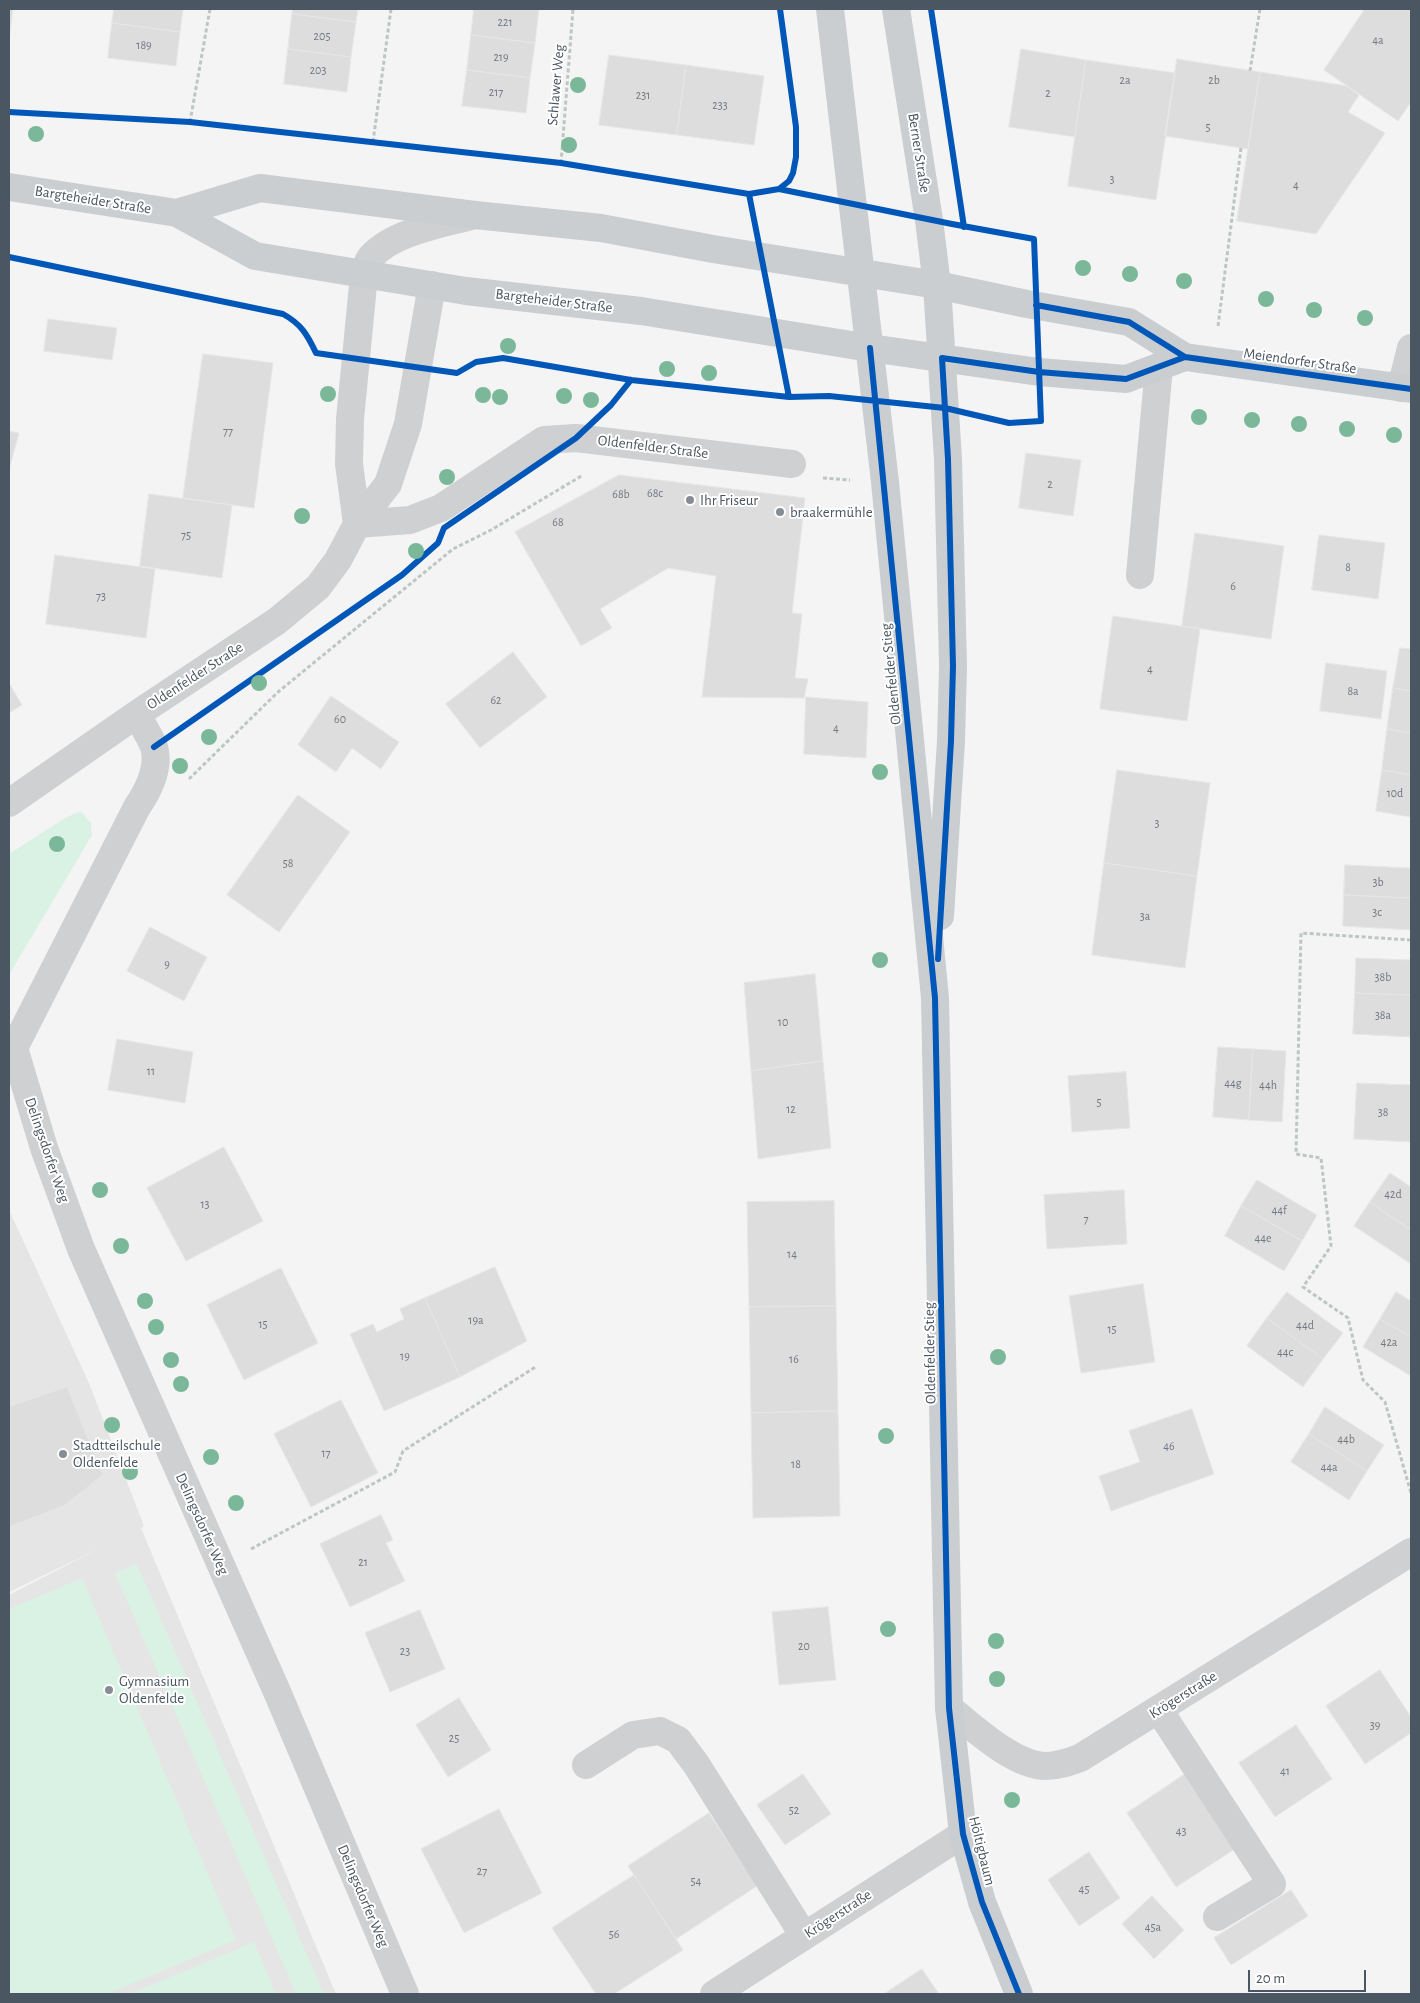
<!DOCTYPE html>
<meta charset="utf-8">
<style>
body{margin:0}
#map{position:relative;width:1420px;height:2003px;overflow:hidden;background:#f4f4f4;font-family:"Alegreya Sans",sans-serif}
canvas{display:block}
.frame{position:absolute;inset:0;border:10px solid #4a5661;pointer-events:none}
.scale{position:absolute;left:1248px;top:1970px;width:118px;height:22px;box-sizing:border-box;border:2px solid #4a5661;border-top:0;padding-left:6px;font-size:15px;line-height:18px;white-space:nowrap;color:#4a5661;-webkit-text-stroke:4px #fff;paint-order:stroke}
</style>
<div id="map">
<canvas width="1420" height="2003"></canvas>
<div class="frame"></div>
<div class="scale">20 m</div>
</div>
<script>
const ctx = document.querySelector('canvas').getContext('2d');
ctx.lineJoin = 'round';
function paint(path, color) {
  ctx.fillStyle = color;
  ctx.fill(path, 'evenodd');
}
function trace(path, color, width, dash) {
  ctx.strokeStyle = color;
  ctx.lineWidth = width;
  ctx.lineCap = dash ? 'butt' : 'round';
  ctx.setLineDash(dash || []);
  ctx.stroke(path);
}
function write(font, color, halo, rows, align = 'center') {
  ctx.font = font + ' "Alegreya Sans",sans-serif';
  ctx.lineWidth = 4;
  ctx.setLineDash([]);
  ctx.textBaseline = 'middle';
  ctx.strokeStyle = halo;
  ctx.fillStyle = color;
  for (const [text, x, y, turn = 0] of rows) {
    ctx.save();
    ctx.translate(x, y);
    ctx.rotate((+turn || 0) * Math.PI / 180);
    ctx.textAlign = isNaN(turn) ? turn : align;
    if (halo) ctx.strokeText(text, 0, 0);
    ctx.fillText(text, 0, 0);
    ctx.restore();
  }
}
paint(new Path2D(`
 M9,1210L89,1383L144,1526L141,1528L336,1994H9V1595L100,1548L9,1592Z`), '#e6e5e6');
paint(new Path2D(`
 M81,811L91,823L92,835L9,975V854L65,818Z
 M137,1564L324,1994H296L115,1573Z
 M82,1578L236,1940L107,1994H9V1609Z
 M254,1942L276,1994H130Z`), '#d9f2e3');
const building = new Path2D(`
 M9,9H13L9,41Z
 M114,9H183L180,32L112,23Z
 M293,9H358L356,22L292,14Z
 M474,9H539L535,43L471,35Z
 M1365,9H1411V102L1398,121L1324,70Z
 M292,14L356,22L351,57L288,49Z
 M112,23L180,32L176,66L108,58Z
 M471,35L535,43L530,78L467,70Z
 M288,49L351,57L347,92L284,84Z
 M1021,49L1086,60L1075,137L1009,127Z
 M609,55L686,65L677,135L599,125Z
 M1177,59L1260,72L1248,149L1165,136Z
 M1086,60L1175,73L1156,200L1068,186Z
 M686,65L764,76L754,145L677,135Z
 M467,70L530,78L526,113L462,106Z
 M1260,72L1347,86L1359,95L1348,112L1385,133L1316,234L1237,221Z
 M48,319L117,328L112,360L44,351Z
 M203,354L273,363L254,508L183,498Z
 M9,431L19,433L9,470Z
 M1026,453L1081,460L1073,516L1019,508Z
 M619,475L805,498L792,613L802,614L795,678L808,679L804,698L702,697L716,576L668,568L600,609L612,628L581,646L515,532Z
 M149,494L232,505L222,578L140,566Z
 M1195,533L1284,546L1271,639L1182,626Z
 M1319,535L1385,543L1378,599L1312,590Z
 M55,555L155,569L146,638L46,624Z
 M1113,616L1200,629L1187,721L1100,709Z
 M1400,648L1411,649V691L1393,688Z
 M513,652L547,697L480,748L446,704Z
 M1326,663L1387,671L1381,719L1320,711Z
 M9,683L22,705L9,713Z
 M1393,688L1411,691V733L1387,729Z
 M331,696L399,742L381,769L352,748L336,772L298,745Z
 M806,697L868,702L866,758L804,754Z
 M1387,729L1411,733V775L1382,770Z
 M1117,770L1210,783L1197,876L1104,863Z
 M1382,770L1411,775V817L1376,811Z
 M298,795L350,832L279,932L227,895Z
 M1104,863L1197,876L1185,968L1092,955Z
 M1345,865L1411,868V898L1344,895Z
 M1344,895L1411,898V930L1343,926Z
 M150,927L207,957L184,1001L127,971Z
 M1356,958L1411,960V995L1355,993Z
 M815,974L823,1061L751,1071L744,983Z
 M1355,993L1411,995V1037L1353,1034Z
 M117,1039L193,1052L185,1103L108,1090Z
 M1218,1047L1253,1049L1249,1120L1213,1117Z
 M1253,1049L1286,1051L1282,1122L1249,1120Z
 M823,1061L831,1148L758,1159L751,1071Z
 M1126,1072L1130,1128L1072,1132L1068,1076Z
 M1357,1083L1411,1085V1142L1354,1139Z
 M224,1147L263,1221L186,1261L147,1188Z
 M1390,1173L1411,1187V1230L1370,1202Z
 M1257,1180L1317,1215L1302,1241L1241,1206Z
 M1124,1190L1127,1244L1047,1249L1044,1195Z
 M834,1201L836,1306L749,1307L747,1202Z
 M1370,1202L1411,1230V1264L1354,1226Z
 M1241,1206L1302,1241L1284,1271L1225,1236Z
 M495,1267L527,1341L460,1377L425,1298Z
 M281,1268L318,1343L244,1380L207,1305Z
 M1143,1284L1155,1362L1081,1373L1069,1296Z
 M1287,1292L1343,1333L1323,1359L1267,1318Z
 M1396,1292L1411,1301V1337L1380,1319Z
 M425,1298L460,1377L384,1411L350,1334L373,1324L377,1332L404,1319L400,1309Z
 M836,1306L838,1411L751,1413L749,1307Z
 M1267,1318L1323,1359L1303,1387L1247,1346Z
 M1380,1319L1411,1337V1376L1363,1347Z
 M67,1387L103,1475L65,1505L9,1527V1407Z
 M341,1400L378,1473L311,1507L274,1434Z
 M1325,1407L1384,1445L1367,1471L1309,1434Z
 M1192,1409L1214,1474L1111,1511L1099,1476L1140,1462L1129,1431Z
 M838,1411L840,1516L753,1518L751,1413Z
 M1309,1434L1367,1471L1349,1500L1291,1462Z
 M381,1515L393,1540L386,1543L405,1581L350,1607L320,1544Z
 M828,1607L836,1680L779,1685L772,1612Z
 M420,1610L445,1669L390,1692L365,1633Z
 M1380,1670L1411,1717V1733L1365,1764L1326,1706Z
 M459,1698L491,1750L448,1777L416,1725Z
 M1296,1725L1332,1779L1275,1817L1239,1763Z
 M803,1774L831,1814L785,1845L757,1805Z
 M1185,1774L1235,1849L1176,1887L1127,1813Z
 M499,1809L542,1893L464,1933L421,1849Z
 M709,1813L757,1886L676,1939L628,1866Z
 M1089,1852L1120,1898L1079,1926L1048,1880Z
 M634,1875L683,1950L614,1994H596L552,1928Z
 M1291,1890L1308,1916L1231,1965L1214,1938Z
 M1152,1896L1184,1930L1154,1959L1122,1924Z
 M922,1969L939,1994H884Z`);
paint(building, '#ddddde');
trace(building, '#e5e6e7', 1);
trace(new Path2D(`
 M1250,71L1260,9
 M190,122L210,9
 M373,142L391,9
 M561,163L573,9
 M1218,326L1241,148
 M823,478L850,480
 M189,779L278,692L453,549L491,530L583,475
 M1411,940L1301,933L1296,1154L1321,1158L1331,1246L1303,1287L1348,1318L1363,1380L1385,1402L1411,1493
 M251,1549L395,1472L403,1451L537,1366`), '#bcc7c4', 3, [4, 2.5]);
trace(new Path2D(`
 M1401,388L1411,348
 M357,524L410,520L441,508L544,440L576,438L792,464
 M357,524L349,464L350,419L364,275C366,269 367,261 371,257C394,231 443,224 475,215
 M1140,575L1159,367
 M137,714C142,725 150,736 154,747C160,767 148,791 137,807L14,1048L44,1148L81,1249L278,1694L405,1994
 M9,803L137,714L277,621L318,587L338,560L357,524L388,484L408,424L432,285
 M949,1708C973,1727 1014,1766 1046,1766C1058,1766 1069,1762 1080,1758L1411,1552
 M1159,1710L1272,1884L1217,1917
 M586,1765L633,1735L660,1731L678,1740L696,1764L804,1936
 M714,1994L963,1834`), '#ced0d2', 28);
trace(new Path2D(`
 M830,9L885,482L935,998L949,1708L963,1834L982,1902L1019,1994
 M896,9L929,220L937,285L948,459L953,666L951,741L940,916
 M9,187L177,213L255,256L466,291L641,311L870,348L1039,372L1126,379L1185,357
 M177,213L260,188L475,215L601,228L713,249L937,285L1027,304L1129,322L1185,357L1411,389`), '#caced1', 28);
trace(new Path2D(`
 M931,9L964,227
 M9,112L190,122L561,163L749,194L779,189L952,224L1034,239L1041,421L1009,423L945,408L829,396L789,397L631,380L503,358L476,362L457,373L316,353C307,334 301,324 283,314L9,257
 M779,189L789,181L793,173L796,157V127L780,9
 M749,194L789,397
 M1036,305L1129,322L1185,357L1411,389
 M870,348L935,998L949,1708L963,1834L982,1902L1019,1994
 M154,747L402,575L438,543L444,528L576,438L611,405L631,380
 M938,959L951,741L953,666L948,459L942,358L1039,372L1126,379L1185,357`), '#0057b8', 6);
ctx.fillStyle = '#7ab899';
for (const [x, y] of [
 [578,85],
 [36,134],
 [569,145],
 [1083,268],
 [1130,274],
 [1184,281],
 [1266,299],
 [1314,310],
 [1365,318],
 [508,346],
 [667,369],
 [709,373],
 [328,394],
 [483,395],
 [564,396],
 [500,397],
 [591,400],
 [1199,417],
 [1252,420],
 [1299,424],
 [1347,429],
 [1394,435],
 [447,477],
 [302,516],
 [416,551],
 [259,683],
 [209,737],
 [180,766],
 [880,772],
 [57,844],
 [880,960],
 [100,1190],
 [121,1246],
 [145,1301],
 [156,1327],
 [998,1357],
 [171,1360],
 [181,1384],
 [112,1425],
 [886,1436],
 [211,1457],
 [130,1472],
 [236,1503],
 [888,1629],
 [996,1641],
 [997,1679],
 [1012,1800]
]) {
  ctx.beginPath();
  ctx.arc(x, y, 8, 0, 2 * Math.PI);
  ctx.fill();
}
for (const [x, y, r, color] of [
 [690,500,5,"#868d94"],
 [780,512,5,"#868d94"],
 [63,1454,5,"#868d94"],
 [109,1690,5,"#868d94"]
]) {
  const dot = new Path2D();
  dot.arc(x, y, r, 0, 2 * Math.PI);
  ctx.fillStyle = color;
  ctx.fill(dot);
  trace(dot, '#fff', 2);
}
write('12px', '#707881', null, [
 ["221",505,22],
 ["205",322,36],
 ["4a",1378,40],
 ["189",144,45],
 ["219",501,57],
 ["203",318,70],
 ["2a",1125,80],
 ["2b",1214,80],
 ["217",496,92],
 ["2",1048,93],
 ["231",643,95],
 ["233",720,105],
 ["5",1208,127],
 ["3",1112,179],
 ["4",1296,185],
 ["77",228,431],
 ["2",1050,484],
 ["68c",655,493],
 ["68b",621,494],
 ["68",558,522],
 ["75",186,535],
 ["8",1348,567],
 ["6",1233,586],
 ["73",101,596],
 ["4",1150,669],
 ["8a",1353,691],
 ["62",496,700],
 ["60",340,719],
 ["4",836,728],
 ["10d",1395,793],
 ["3",1157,823],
 ["58",288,863],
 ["3b",1378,882],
 ["3c",1377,912],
 ["3a",1145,916],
 ["9",167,964],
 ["38b",1383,977],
 ["38a",1383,1015],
 ["10",783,1022],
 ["11",151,1071],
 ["44g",1233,1083],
 ["44h",1268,1085],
 ["5",1099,1102],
 ["12",791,1109],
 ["38",1383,1112],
 ["42d",1393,1194],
 ["13",205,1204],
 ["44f",1279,1210],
 ["7",1086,1219],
 ["44e",1263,1238],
 ["14",792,1254],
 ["19a",476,1320],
 ["15",263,1324],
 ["44d",1305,1325],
 ["15",1112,1329],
 ["42a",1389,1342],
 ["44c",1285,1352],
 ["19",405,1356],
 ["16",794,1359],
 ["44b",1346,1439],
 ["46",1169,1446],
 ["17",326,1453],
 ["18",796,1464],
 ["44a",1329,1467],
 ["21",363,1562],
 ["20",804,1646],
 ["23",405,1651],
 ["39",1375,1725],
 ["25",454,1738],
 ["41",1285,1771],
 ["52",794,1810],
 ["43",1181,1831],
 ["27",482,1871],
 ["54",696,1881],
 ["45",1084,1889],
 ["45a",1153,1927],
 ["56",614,1934]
]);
write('15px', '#4a5661', '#fff', [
 ["Schlawer Weg",556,85,-85],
 ["Berner Straße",919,153,81],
 ["Bargteheider Straße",93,200,9],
 ["Bargteheider Straße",554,301,7],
 ["Meiendorfer Straße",1300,361,8],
 ["Oldenfelder Straße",653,447,7],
 ["Oldenfelder Stieg",891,674,-96],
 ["Oldenfelder Straße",195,676,-33],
 ["Delingsdorfer Weg",47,1150,71],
 ["Oldenfelder Stieg",930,1353,-91],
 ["Delingsdorfer Weg",202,1524,66],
 ["Krögerstraße",1183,1695,-32],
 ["Höltigbaum",982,1851,76],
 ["Delingsdorfer Weg",363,1896,67],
 ["Krögerstraße",838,1914,-33]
]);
write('15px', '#4a5661', '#fff', [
 ["Ihr Friseur",700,500],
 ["braakermühle",790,512],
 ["Stadtteilschule",73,1445],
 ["Oldenfelde",73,1462],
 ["Gymnasium",119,1681],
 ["Oldenfelde",119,1698]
], 'left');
</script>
